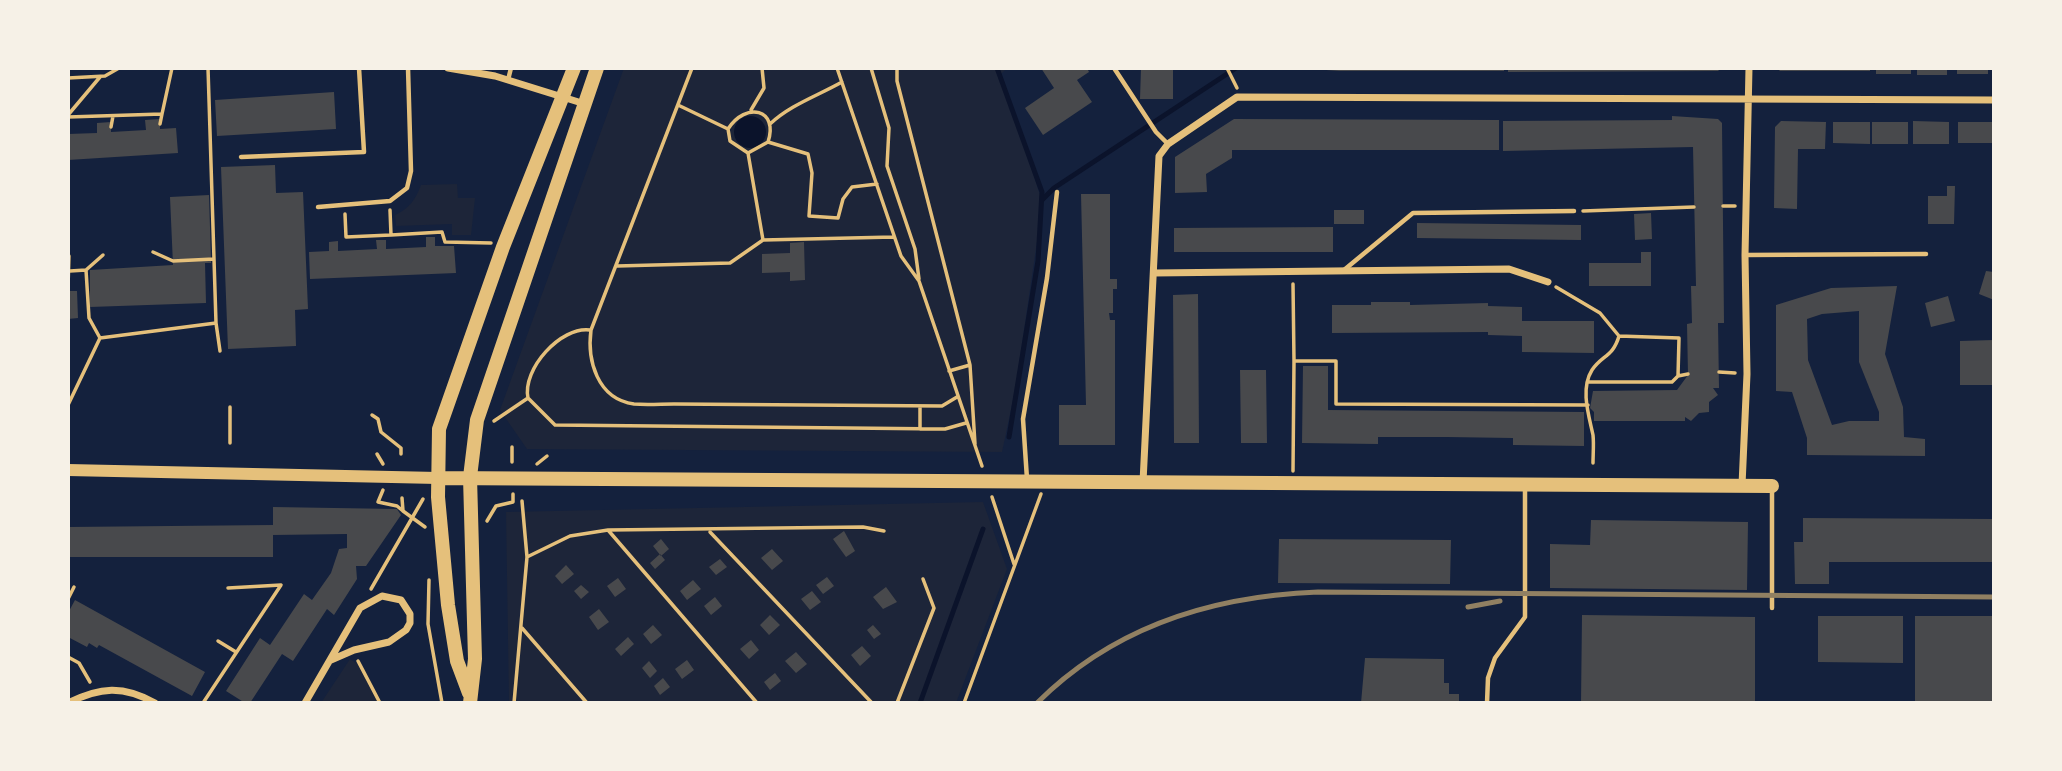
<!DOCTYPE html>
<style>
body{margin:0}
#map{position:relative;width:2062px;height:771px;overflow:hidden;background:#14213d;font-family:"Fira Sans",sans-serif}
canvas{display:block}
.frame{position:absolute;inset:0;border:70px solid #f6f1e7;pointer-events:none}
</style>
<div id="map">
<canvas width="2062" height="771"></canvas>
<div class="frame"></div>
</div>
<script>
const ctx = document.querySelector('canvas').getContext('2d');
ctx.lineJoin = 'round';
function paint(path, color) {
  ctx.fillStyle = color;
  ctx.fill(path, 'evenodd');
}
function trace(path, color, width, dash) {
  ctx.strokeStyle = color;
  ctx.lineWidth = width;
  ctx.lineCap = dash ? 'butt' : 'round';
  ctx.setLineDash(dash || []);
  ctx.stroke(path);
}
paint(new Path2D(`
 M624,68H1007L1001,74L1040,195L1038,235L1015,391L1002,452L527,449L500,410Z
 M457,184L458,198H475L471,235H452V224L396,226L395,215C409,209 416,199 421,185Z
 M983,502L1007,569L956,703H509L506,512Z
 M350,659L365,669L382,703H321Z`), '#1d2539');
paint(new Path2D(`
 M734 132a16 16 0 1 1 32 0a16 16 0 1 1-32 0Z`), '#0b132b');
trace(new Path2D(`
 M997,68L1042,192L1038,261L1009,437
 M1042,200L1054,188L1236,68
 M920,703L983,529`), '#0b132b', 5);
paint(new Path2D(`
 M1041,68H1087L1089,72L1077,80L1092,102L1043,135L1025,108L1054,88Z
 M1141,68H1173V99H1140Z
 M1300,68H1504V71H1339Z
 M1508,68H1721L1718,71L1508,72Z
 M1777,68H1870V71H1780Z
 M1876,68H1911V74H1876Z
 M1917,68H1947V75H1917Z
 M1957,68H1988V74H1957Z
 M334,92L336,129L217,136L215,100Z
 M1672,116L1718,119L1722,123L1724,323H1718L1719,388H1713L1718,395L1709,402V412L1699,413L1691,421L1685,417V421H1594V412L1590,408L1593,391L1677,390L1688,375L1687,324L1692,323L1691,286H1696L1693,147L1503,151V121L1672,120Z
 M160,119V129L176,128L178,153L68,160V134L97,133V123L111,122V132L146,130L145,120Z
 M1234,119L1499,120V150H1232V158L1206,174L1207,192L1175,193V157Z
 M1781,121L1826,122L1825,149H1798L1797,209L1774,208L1775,127Z
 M1913,121L1949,122V144H1913Z
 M1833,122H1870V144L1833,143Z
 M1872,122H1908V144H1872Z
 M1958,122H1993V143H1958Z
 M275,165L276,193L303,192L308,309L295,310L296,346L228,349L221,167Z
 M1947,186H1955L1954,224H1928V196H1947Z
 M1081,194H1110V279H1117V289H1113V313H1109L1110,320H1115V445H1059V405H1086Z
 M209,195L211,260V263H205L206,303L90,307V270L173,265L170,197Z
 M1334,210H1364V224H1334Z
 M1651,213L1652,239L1635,240L1634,214Z
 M1417,223L1581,225V240L1417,238Z
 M1333,227V252H1174V228Z
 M426,237H435V246H454L456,273L310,279L309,252L329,251V242L338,241V251L377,249L376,240H386V249L426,247Z
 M804,242L805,280L790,281V272L762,273V254L790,253V243Z
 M1641,252H1651V286H1589V263H1641Z
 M1986,271L1994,272V300L1979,294Z
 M1897,286L1885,354L1903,407L1904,437L1925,439V456L1807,455V438L1792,392L1776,391V305L1831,288ZM1859,311V362L1879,412V421H1849L1832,425L1808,360L1807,319L1822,314Z
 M68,291H77L78,318L68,319Z
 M1198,294L1199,443H1174L1173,295Z
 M1948,296L1955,321L1931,327L1925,303Z
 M1371,302H1410V305L1488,303V306L1522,307V321H1594V353L1522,352V336L1488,335V332L1332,333V305H1371Z
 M1994,340V385H1960V341Z
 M1303,366H1328V410L1584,412V446L1513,445V438L1447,437H1378V444L1302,443Z
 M1240,370H1266L1267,443H1241Z
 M273,507L397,509L401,515L366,566H356L357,579L334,615L327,609L293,661L282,654L250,703H245L226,691L260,638L270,645L304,594L312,600L331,573L339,549L347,548V534L273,535V557H68V527L273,525Z
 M1803,518L1994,519V562H1829V584H1795L1794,542H1803Z
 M1591,520L1748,522L1747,590L1550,588V544L1590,545Z
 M844,531L855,551L846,557L833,539Z
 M661,539L669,549L661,556L653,546Z
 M1279,539L1451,540L1450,584L1278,583Z
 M772,549L783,561L772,570L761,558Z
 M660,554L665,560L655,569L650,563Z
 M720,559L727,567L716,575L709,567Z
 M566,565L574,574L562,584L555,576Z
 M827,577L834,586L823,594L816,585Z
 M618,578L626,589L615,597L607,586Z
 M693,580L701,589L687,600L680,591Z
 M581,585L589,592L581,599L574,591Z
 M886,587L897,602L883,609L873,597Z
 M812,591L821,602L810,610L801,599Z
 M715,597L722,606L711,615L704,606Z
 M75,600L205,672L192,696L99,645L97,648L89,643L87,647L68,637V613Z
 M599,609L609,622L598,630L589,617Z
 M770,615L780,625L769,635L760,625Z
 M1582,615L1755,617V703H1581Z
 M1818,616H1903V663L1818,662Z
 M1915,616H1994V703H1915Z
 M653,625L662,635L651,644L643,634Z
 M873,625L881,634L874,639L867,630Z
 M628,637L634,644L621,656L615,649Z
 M751,640L759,650L749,659L740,649Z
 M862,646L871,656L860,666L851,655Z
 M796,652L807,664L796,673L785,661Z
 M1365,658L1444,659V683H1449V694H1459V703H1361Z
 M687,660L694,670L682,679L675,669Z
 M649,661L657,671L650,678L642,668Z
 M775,673L781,681L770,690L764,682Z
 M663,678L670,687L660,695L654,686Z`), '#48494c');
trace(new Path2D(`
 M208,68L216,323L220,351
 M692,68L591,330C587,360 597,399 634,404C647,405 661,404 674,404L942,406L957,397
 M837,68L901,256L919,281L982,466
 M871,68L889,128L887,166L915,249L919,279
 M897,68V81L970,365L949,371
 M1227,68L1237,88
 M68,78L105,76L119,68
 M678,105L728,129
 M751,110L764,88L762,68
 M68,115L100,77
 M68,117L162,114L172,68
 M160,124L162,114
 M770,124C790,105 817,96 842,82
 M111,127L113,116
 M768,142L748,153L730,141L728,129C746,101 779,109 768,142L808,154L812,173L809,216L838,218L843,199L852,187L877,184
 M748,153L763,240
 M1723,206H1735
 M390,210L391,235L442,232L445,242L491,243
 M1583,211L1694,207
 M345,214L346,237L391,235
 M153,252L173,261L214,259
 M617,266L730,263L763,240L894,237
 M70,271L86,270
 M1293,284L1294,361H1336V404L1588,405
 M68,287L69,256
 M1556,287L1600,313L1619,336C1613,357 1602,355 1592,370C1580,389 1589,416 1593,435C1594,444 1593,455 1593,463
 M1619,336L1679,338L1678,376
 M100,338L89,318L86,270L103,255
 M970,365L975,444
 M1719,372L1735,373
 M1588,382H1672L1678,376L1688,374
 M528,398L555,425L945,429L966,423
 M68,405L100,338L216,323
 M372,415L378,419L381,432L401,448V454
 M494,421L528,398C522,369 561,326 590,330
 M920,429V406
 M230,443V407
 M512,447V462
 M377,454L383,464
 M537,464L547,456
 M1293,471L1294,361
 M383,490L378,502L397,506L403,511
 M992,497L1014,564
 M402,498L403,511L425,527
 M487,521L496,506L513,502V494
 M608,530L757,703
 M710,532L872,703
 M527,557L570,536L608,530L863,527L884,531
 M429,580L428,624L442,703
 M371,589L423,499
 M68,599L74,587
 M522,628L587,703
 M218,641L236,652
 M68,657L79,663L90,682
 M358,661L380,703
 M203,703L281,585L228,588
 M514,703L527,557L522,501
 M897,703L934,608L923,579
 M964,703L1041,494`), '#e5c07b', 3.5);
trace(new Path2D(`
 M1114,68L1156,132L1168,144
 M508,80L511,68
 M241,157L364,152L359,68
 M318,207L390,201L407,188L411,171L408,68
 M1745,255L1926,254
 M1344,270L1413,213L1574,211
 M1027,479L1023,419L1047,278L1057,192
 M1772,487V608
 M1487,703L1488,678L1495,658L1525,617V486`), '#e5c07b', 4.5);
trace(new Path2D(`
 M448,68L495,76L585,104
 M1154,273L1509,269L1548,282
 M1143,482L1159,156L1168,144L1237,97L1994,100
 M1742,485L1747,374L1745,255L1749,68
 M68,703C100,687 123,685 155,703
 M305,703L360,608L382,596L401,600L410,614V623L406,630L389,642L354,650L331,660`), '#e5c07b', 7);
trace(new Path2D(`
 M68,470L438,478`), '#e5c07b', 12);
trace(new Path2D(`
 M438,478L1772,486
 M469,693L457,661L448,605L438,497L439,429L503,247L574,68
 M470,703L475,659L470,477L477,420L597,68`), '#e5c07b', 14);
trace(new Path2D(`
 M1468,607L1500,601
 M1037,703C1114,626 1212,596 1318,592L1994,597`), '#918062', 5);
</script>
